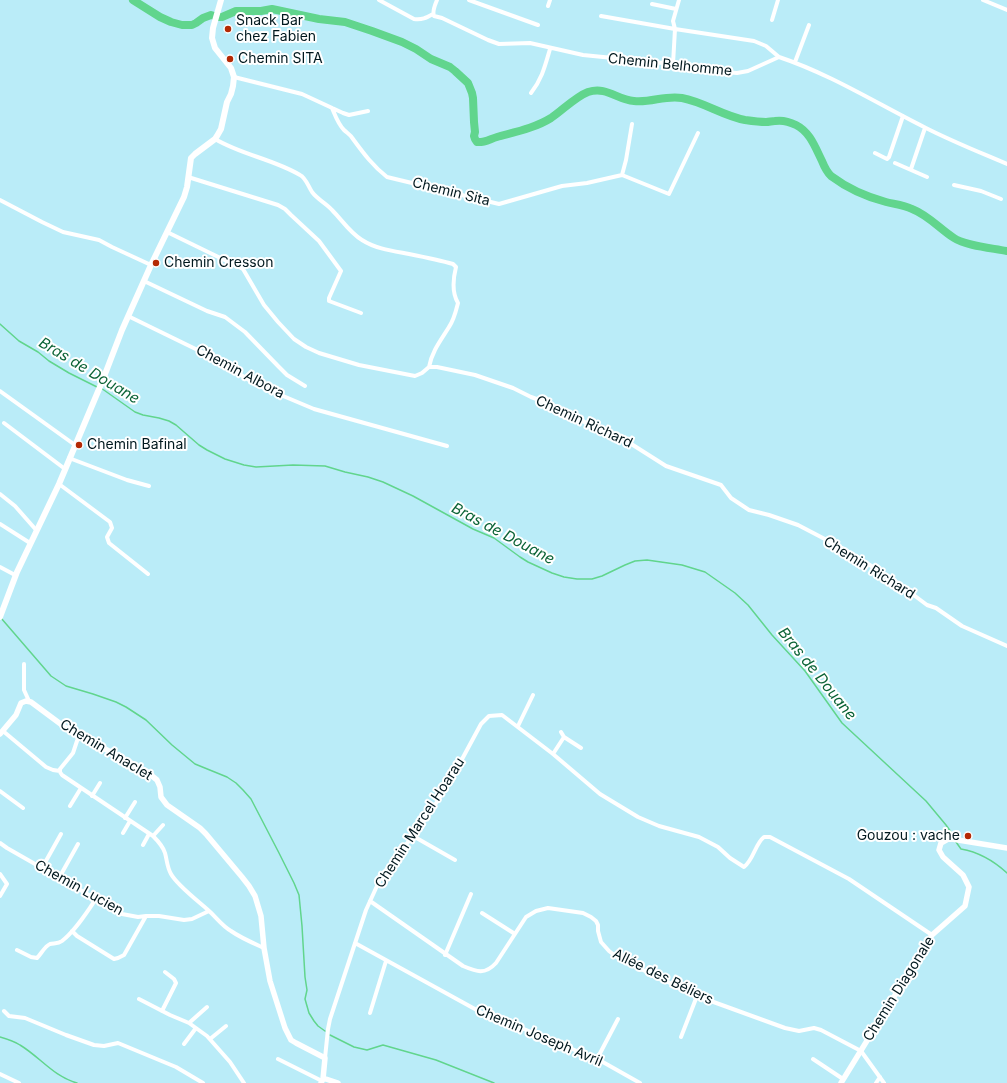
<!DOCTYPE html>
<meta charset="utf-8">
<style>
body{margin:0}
canvas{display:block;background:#baecf8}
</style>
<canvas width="1007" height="1083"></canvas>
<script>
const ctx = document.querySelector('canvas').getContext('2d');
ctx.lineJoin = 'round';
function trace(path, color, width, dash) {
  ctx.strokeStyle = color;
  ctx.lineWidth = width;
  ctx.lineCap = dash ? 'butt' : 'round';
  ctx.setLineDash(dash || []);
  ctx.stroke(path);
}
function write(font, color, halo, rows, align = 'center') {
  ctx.font = font + ' Inter,sans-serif';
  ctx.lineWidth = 4;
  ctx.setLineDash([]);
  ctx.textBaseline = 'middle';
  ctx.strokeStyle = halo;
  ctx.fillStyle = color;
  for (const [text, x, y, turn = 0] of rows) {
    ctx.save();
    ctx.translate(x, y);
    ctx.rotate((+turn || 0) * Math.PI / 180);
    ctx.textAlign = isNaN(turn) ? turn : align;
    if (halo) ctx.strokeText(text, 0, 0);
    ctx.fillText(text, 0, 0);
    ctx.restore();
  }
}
trace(new Path2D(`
 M0,324L19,341L38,352L49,361L69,373L97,387
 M101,388L135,412L143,415L159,418L169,421L176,425L199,445L207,450L225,459L244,465L256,467L293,465L325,466L345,472L368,477L383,482L413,496L473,529L494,538L520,557L528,562L552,573L564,577L577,579H592L602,576L625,565L635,561L647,560L682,565L705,572L735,593L748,605L772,635L805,671L842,723L926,801L946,825L951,832L953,837
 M1,618L51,676L66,686L93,694L116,702L126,707L146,720L172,745L195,764L227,777L236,783L243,790L251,799L279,853L294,883L299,895L302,926L305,977L307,990L305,999L309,1013L314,1021L318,1026L325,1031
 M956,842L961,849C978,852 994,861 1007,873
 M330,1035L354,1047L367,1050L383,1045L436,1060L494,1083
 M0,1037C7,1039 14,1041 20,1045C40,1057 54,1077 77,1083`), '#61d58d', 1.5);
trace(new Path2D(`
 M133,0L160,17L171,22L182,25H192L196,23L203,18L211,15L218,17H222L236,11H261L272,9L319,19L345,22L372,31L402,42L416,49L431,59L450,67L455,71L468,83L472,93L473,98L474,122L475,132L474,136L475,139L477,142C484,143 490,139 497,137C515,132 535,128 551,118C563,110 575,97 588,92C607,86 617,100 634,101C651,103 665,95 682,98C704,102 723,116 745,120C752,121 759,122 766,122C769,122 772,121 775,121C781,120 790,122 796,125C810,132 815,147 822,161C824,166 827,172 831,176C847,188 867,197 886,202C894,204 904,205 912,209C928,215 940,229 954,238C966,246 992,248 1007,251`), '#61d58d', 8);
trace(new Path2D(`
 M379,0L414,19C422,20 426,18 433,14
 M437,0C435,5 432,11 434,16L442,18L488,40L499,44L530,43L583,55L673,64L699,70L737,73L748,71L779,57C830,74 876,103 924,127C951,141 979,152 1007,164
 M469,0L538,25
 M983,0L1007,10
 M652,4L676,9
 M548,6L550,0
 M601,16L675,29L754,41L766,46L779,57
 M772,20L778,0
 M795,62L809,25
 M673,64L675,29L673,21L679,0
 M234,77L302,94L343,113L349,115L368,111
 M531,93C542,79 545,66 550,49
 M332,108C335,115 338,124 344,130C347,133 351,135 353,139C364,154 373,166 387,177L499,204L562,186L587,183L622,175L669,194L698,133
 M215,139C242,155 273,159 300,175C306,178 308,186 312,192C318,200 326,203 332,210C342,220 350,233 362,240C376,249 393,251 409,254C424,257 439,260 453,264L456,267C453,279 452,293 458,303C456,311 454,320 449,327C441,340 432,351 429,367
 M875,153L887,159L889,157L903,116
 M895,163L927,177
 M911,169L925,128
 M622,175L626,160L632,124
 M188,177L278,205L285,209L291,215L319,241L341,271L329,298V301L361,313
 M954,185L981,191L1001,199
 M0,200L42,222L63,232L99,240L112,247L151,265
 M167,232L243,269L264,305L278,322L294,339L306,347L319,353L359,365L415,376L422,373L429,367H437L475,375L513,388L531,397L550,404L580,419L595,429L625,440L666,466L721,485L731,498L749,510L769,515L798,525L842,548L891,578L927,605L936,608L962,626L1007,646
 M144,281L207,311L225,317L245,332L279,367L287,375L305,386
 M128,316L212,357L257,385L314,409L447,446
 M0,391L75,445
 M4,423L65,469
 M69,458L127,480L149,486
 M59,484L110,522L112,528L107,537L109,543L148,574
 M0,494L15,506L37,531
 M0,524L30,543
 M0,567L15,575
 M24,664V690L29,701
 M518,726L533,695
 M3,731L46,767L53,770L60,771
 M561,732L564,737
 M79,735L73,753L60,769V772L62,775L153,836C158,841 163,846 165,853C167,860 167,867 171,874C177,885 198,901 208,910C216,917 222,926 231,931C241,938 253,943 264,948
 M553,754L564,737L581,748
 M0,791L23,808
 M92,796L100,783
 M70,806L81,788
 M125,818L135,802
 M123,833L130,821
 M153,836L163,825
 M413,836L455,860
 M0,843L7,848L42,868L122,914L138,917L146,916H159L184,920L192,919L209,911
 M143,845L149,834
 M42,868L61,834
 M0,874L7,884L0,896
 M59,878L78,844
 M370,901L463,966C477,972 485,975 496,963L526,917L536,911L548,908L583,913L591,917L596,921L598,925V931L601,942L609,951L618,958L697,996L785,1028L799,1031L814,1028L821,1030L861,1051L884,1083
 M482,913L515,934
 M72,931L77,936L114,959L118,958L124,955L146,916
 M355,943L493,1019L507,1022L601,1061L640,1083
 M17,950L31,957L37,958C41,954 45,946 50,944C54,943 58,944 62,941C76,930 86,913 96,899
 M445,955L471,894
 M139,999L170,1015L189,1023L207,1036L230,1062L244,1083
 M4,1011L9,1016L25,1018L66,1035L94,1045L104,1046L118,1043L176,1067L203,1083
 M162,1011L176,983L174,979L165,972
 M370,1013L386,961
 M189,1023L207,1007
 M681,1037L697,996
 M210,1039L226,1026
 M184,1044L196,1028
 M325,1058L328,1029L330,1019L366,910L382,875L420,827L447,787L481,724L489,716L502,715L553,754L600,794L638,817L659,826L699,837L718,847L730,858L744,867C754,859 755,844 764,837H770L849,879L932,935
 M278,1059L322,1081
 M597,1059L618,1019
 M813,1059L843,1079
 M0,1074L19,1083
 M876,1083L880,1077`), '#fff', 4);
trace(new Path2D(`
 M0,734L16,715L21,703L26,701L31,702L66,728L146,771L157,780L160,787L161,797L167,805L200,828L206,834L242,877L249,886L255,896L261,916L264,948L270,981L285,1028L291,1040L296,1043L325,1058L323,1079L321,1083
 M323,1079H326L338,1083
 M841,1083L932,935L965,906L969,887L963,875L943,857L939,850L941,843L948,839H952L1007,848`), '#fff', 5.5);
trace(new Path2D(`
 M0,617L17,572L59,484L102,382L122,330L151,265L184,197L187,187L191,158L195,154L215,139L217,136L221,129L227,102L231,94L233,86L234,77L231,68L215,48L212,38L213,28L221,0`), '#fff', 6);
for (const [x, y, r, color] of [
 [228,29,4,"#b42904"],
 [230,59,4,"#b42904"],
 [156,263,4,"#b42904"],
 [79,445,4,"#b42904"],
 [968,836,4,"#b42904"]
]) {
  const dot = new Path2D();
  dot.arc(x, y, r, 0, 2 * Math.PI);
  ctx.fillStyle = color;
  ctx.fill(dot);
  trace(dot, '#fff', 1.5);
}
write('14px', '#00181e', '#fff', [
 ["Snack Bar",236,21],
 ["chez Fabien",236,37],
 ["Chemin SITA",238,59],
 ["Chemin Cresson",164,263],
 ["Chemin Bafinal",87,445],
 ["Gouzou : vache",960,836,"right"]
], 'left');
write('14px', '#00181e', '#fff', [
 ["Chemin Belhomme",670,65,6],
 ["Chemin Sita",451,192,14],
 ["Chemin Albora",240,372,28],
 ["Chemin Richard",584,422,25],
 ["Chemin Richard",869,568,32],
 ["Chemin Anaclet",106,750,31],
 ["Chemin Marcel Hoarau",420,823,-57],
 ["Chemin Lucien",79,888,29],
 ["Allée des Béliers",663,977,26],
 ["Chemin Diagonale",899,989,-58],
 ["Chemin Joseph Avril",539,1036,23]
]);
write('italic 15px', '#0b6336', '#fff', [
 ["Bras de Douane",89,371,31],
 ["Bras de Douane",503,534,28],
 ["Bras de Douane",817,674,51]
]);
</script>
